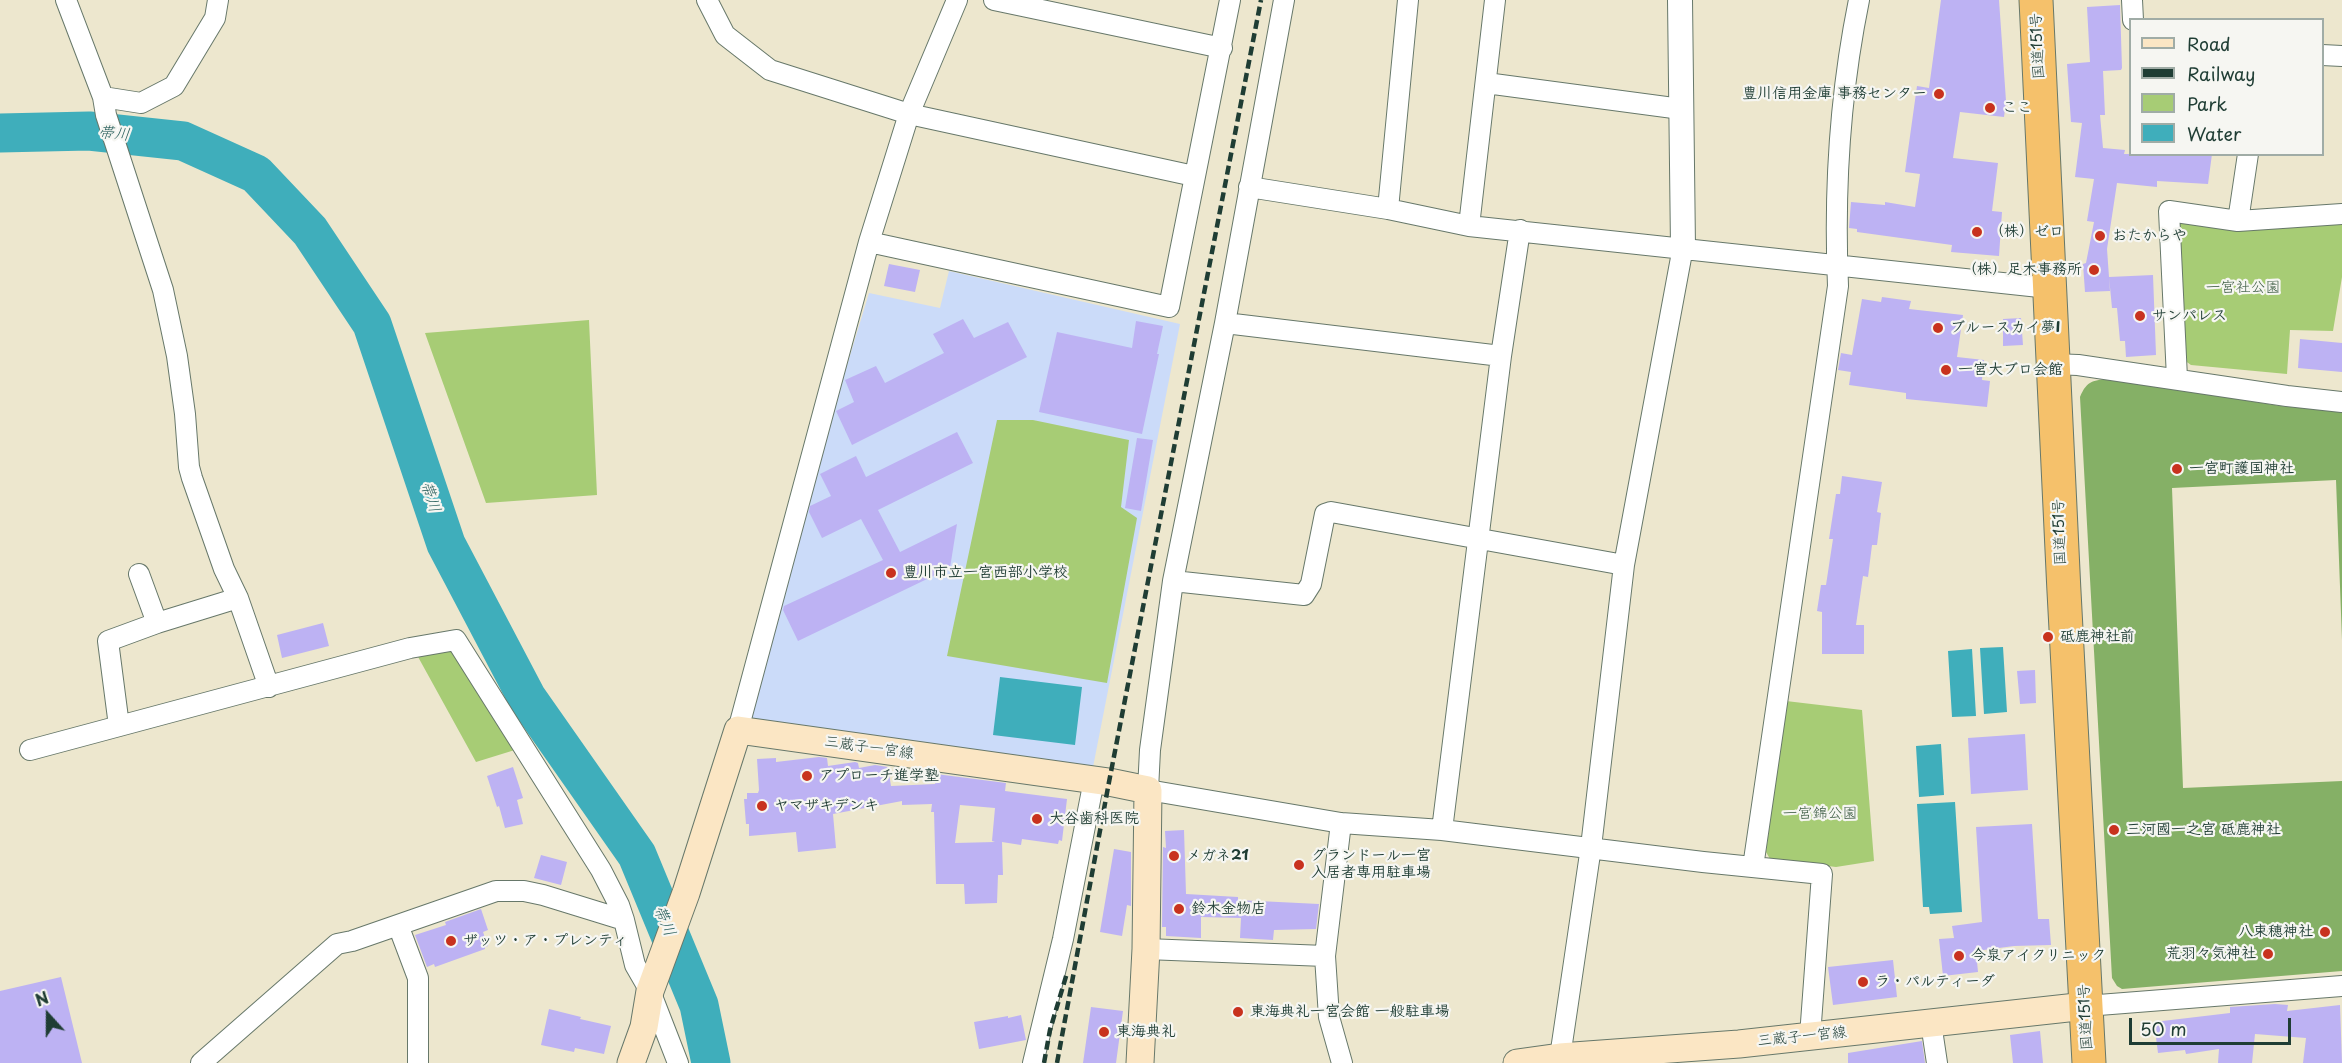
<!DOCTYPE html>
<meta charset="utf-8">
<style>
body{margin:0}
#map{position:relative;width:2342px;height:1063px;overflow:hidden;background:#ede7ce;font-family:"Playpen Sans",sans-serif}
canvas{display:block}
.legend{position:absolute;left:2129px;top:18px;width:195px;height:138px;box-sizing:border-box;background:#f6f6f2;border:2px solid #a0aca6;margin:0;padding:8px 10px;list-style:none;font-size:18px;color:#1f3d34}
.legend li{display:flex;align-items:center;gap:12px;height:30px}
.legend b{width:30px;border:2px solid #a0aca6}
.north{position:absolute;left:18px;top:985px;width:60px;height:60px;-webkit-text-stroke:4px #f6f6f2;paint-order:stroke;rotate:339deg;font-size:16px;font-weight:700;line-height:24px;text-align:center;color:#1f3d34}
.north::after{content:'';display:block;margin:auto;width:21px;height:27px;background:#1f3d34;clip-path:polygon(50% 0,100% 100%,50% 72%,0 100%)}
.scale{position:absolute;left:2129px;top:1018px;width:162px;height:27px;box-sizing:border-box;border:3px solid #1f3d34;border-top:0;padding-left:8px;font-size:18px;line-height:21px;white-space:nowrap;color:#1f3d34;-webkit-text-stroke:4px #f6f6f2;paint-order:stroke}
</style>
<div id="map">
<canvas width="2342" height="1063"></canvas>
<ul class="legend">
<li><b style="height:8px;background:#fbe6c4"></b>Road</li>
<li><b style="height:8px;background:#1f3d34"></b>Railway</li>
<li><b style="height:16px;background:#a7cc75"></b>Park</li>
<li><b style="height:16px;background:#3faebb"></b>Water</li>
</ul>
<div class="north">N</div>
<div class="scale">50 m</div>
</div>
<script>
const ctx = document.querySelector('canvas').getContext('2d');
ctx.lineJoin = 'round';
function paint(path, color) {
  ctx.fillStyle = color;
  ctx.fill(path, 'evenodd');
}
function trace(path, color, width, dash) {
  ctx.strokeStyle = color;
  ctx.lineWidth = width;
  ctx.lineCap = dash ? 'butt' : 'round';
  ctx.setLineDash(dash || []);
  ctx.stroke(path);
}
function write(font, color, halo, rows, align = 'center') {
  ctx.font = font + ' "Playpen Sans","Klee One",sans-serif';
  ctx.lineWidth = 4.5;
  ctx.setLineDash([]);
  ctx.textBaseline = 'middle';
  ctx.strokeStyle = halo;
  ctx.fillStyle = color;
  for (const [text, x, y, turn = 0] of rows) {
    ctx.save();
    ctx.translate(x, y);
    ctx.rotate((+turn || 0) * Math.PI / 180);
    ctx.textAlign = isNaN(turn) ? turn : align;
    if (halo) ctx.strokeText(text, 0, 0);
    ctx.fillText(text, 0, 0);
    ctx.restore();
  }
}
paint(new Path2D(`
 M949,271L1180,324L1093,767L750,719L810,487L869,293L940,308Z`), '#cbdbf9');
paint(new Path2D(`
 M2342,220V277L2333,331L2290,330L2287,374L2191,365L2184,360L2177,225L2185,221Z
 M589,320L597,495L486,503L425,333Z
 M997,420H1033L1129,440L1121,507L1137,518L1107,683L947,656Z
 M450,648L518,749L476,762L417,655Z
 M1786,701L1862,710L1874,861L1836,867L1770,859L1766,852Z`), '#a7cc75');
paint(new Path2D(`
 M2111,379L2281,406L2342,412V640L2336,480L2172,488L2183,788L2342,781V971L2122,989L2117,986L2112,978L2080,397C2087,380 2094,380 2111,379Z`), '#85b066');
paint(new Path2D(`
 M2003,647L2007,712L1984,714L1980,648Z
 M1972,649L1976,716L1952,717L1948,651Z
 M1000,677L1082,687L1075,745L993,735Z
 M1941,744L1944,795L1919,797L1916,746Z
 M1955,802L1962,912L1930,914L1929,907H1923L1917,804Z`), '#3faebb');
trace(new Path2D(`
 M0,133L89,131L183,141L256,174L310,231L372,324L446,544L527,698L637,855L699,1005L711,1063`), '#3faebb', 39);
paint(new Path2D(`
 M1941,0H1999L2006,101L2004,117L1960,112L1953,158L1998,163L1992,211L2002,212L1999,256L1951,252L1952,245L1857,232V229L1849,228L1851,202L1885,205V202L1915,207L1920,174L1905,172L1917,86L1929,88Z
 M2120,5L2122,68L2121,70L2103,71L2105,115H2100L2103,148L2125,150L2124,154H2212L2208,184L2157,181V187L2117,183L2107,249L2110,291L2085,292L2083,264L2086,263L2094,222L2087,221L2094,179L2075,177L2082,123L2071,122L2067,64L2090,62L2087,7Z
 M889,264L920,270L915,292L884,286Z
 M2153,275L2156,355L2126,357L2125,341H2120L2117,308H2112L2109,277Z
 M1882,297L1911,301L1909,309L1963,315L1957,357L1984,360L1982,380L1990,381L1987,407L1906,399V393L1849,385L1851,372L1838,370L1841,353L1852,355L1862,299L1881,302Z
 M2021,318L2023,345L2003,346V319Z
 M963,319L974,338L1008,322L1027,357L852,445L836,411L854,402L845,380L876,366L885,383L944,353L933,334Z
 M1136,321L1163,326L1157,354H1159L1142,434L1039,412L1057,332L1132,348Z
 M2300,339L2342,343V372L2298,368Z
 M957,432L973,463L878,510L900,552L957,524L950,568L798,641L783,610L784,606L883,560L861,519L822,538L809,512L810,506L831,496L820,474L856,456L866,477Z
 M1137,438L1153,440L1141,511L1125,508Z
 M1842,476L1882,482L1877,512L1881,513L1877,545H1872L1868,577L1863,576L1856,625H1864V654H1822V612L1817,611L1821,585H1826L1833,539H1829L1836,494H1840Z
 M323,623L329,646L282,658L277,635Z
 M2035,670L2036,703L2020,704L2017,671Z
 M2025,734L2028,790L1971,794L1968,738Z
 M819,757L827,758L828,766L855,762L858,763L859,768L875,765L888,767L891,786L935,784L936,774L1006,783L1005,791L1067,799L1062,841L1059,840L1058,844L1022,839L1021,845L1002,842L1003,875H998L997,903L965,904L964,884H936L934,812H931L932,804L902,805V801L833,814L836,848L798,852L796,832L749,836V824H746L744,799H747V793H758L759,790L757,759L776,758V762ZM960,805L995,808L992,841L995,842L955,843Z
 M513,767L523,798L517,800L523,824L505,828L499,806L497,807L487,776Z
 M2032,824L2038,919H2049L2051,945L2014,946L1976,951L1978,972L1943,976L1939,939L1954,938L1952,926L1982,922L1976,827Z
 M1184,830L1186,894L1238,897V900L1319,904L1316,929L1274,930L1273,940L1240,938L1241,918L1201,917V938L1166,936V927H1162L1163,847L1166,848L1165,831Z
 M1114,849L1131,852V906L1127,905L1122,936L1100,932Z
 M541,855L567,862L561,885L534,878Z
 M481,909L488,930L483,932L488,946L485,947V949L435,967L434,964L427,967L415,935L446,925L445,922Z
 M1893,960L1897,997L1833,1005L1828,967Z
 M61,977L82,1063H0V991Z
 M2275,1004L2288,1005L2287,1011L2340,1005L2342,1063H2303L2306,1038L2255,1034L2252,1063H2218L2219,1049L2186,1054L2185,1050L2158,1053L2154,1022L2230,1013V1007Z
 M1091,1007L1123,1011L1116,1063H1083Z
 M549,1009L581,1017L580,1019L611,1026L604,1054L575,1048L574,1052L541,1045Z
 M1021,1015L1026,1040L979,1049L974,1022L1008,1016V1018Z
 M2040,1031L2043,1063H2013L2010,1035Z
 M1922,1041L1925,1063H1848V1053Z`), '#bdb2f3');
const minor = new Path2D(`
 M66,0L103,97L106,115L163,290L177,356L185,414L189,467L192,478L224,569L238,598L269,687
 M707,0L725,35L770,70L909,114L1194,176
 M994,0L1222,48
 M1284,0L1225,323L1173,581L1150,750L1148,790L1341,823L1442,830L1703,862L1822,874L1810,1036
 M2132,0L2133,20
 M2322,55L2342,56
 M1486,83L1681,109
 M103,97L141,103L174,86L215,18L218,0
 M1249,187L1388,209L1469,226L2049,288
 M1388,209L1408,0
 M2238,221L2248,154
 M1469,226L1495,0
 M869,242L1169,307L1230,0
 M1225,323L1501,356
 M2053,364L2078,365L2287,396L2342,402
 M2177,378L2169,211L2238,221L2342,214
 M139,574L157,623
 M1173,581L1304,595L1311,584L1325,514L1331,512L1624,565
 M119,726L108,641L157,623L238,598
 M738,730L869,242L909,114L957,0
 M30,750L410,648L456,640L601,870L619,905L624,920
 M1341,823L1325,956L1329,1017L1342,1063
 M1442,830L1501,356L1520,230
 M1753,867L1838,286C1834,192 1840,93 1859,0
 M398,925L418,978V1063
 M1146,949L1325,956
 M2086,1006L2342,986
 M1931,1023L1937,1063
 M1560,1057L1591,847L1624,565L1683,247
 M201,1063L337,944L352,941L496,891H524L543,895L624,920L635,965L650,991L678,1063
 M1033,1063L1063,939L1094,780`);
const tertiary = new Path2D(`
 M1680,0L1683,247`);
const secondary = new Path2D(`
 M631,1063L644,1027L650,991L686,893L738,730L1109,782L1148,790L1146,949L1140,1063
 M1517,1063L1560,1057L1739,1044L2086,1006`);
const trunk = new Path2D(`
 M2036,0C2052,354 2069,709 2089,1063`);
trace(minor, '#67786a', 22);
trace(tertiary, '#67786a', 26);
trace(secondary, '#67786a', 29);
trace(trunk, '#67786a', 35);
trace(minor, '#fff', 20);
trace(tertiary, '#fff', 24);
trace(secondary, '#fbe6c4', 27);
trace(trunk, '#f5c16b', 33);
trace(new Path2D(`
 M1044,1063L1050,1030L1067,973
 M1057,1063L1109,782L1261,0`), '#1f3d34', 4.5, [9, 4.5]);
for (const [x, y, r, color] of [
 [1939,94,6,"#c8321e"],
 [1990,108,6,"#c8321e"],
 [1977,232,6,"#c8321e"],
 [2100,236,6,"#c8321e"],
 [2094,270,6,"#c8321e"],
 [2140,316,6,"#c8321e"],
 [1938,328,6,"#c8321e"],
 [1946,370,6,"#c8321e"],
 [2177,469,6,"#c8321e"],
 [891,573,6,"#c8321e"],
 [2048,637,6,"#c8321e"],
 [807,776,6,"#c8321e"],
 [762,806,6,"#c8321e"],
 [1037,819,6,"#c8321e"],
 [2114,830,6,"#c8321e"],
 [1174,856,6,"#c8321e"],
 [1299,865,6,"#c8321e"],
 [1179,909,6,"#c8321e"],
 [2325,932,6,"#c8321e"],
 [451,941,6,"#c8321e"],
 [2268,954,6,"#c8321e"],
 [1959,956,6,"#c8321e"],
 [1863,982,6,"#c8321e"],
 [1238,1012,6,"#c8321e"],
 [1104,1032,6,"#c8321e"]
]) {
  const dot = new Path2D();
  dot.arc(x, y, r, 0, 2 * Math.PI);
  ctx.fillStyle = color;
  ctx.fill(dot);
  trace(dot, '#f6f6f2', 2);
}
write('15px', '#1f3d34', '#f6f6f2', [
 ["国道151号",2038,46,-93],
 ["国道151号",2060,532,-92],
 ["三蔵子一宮線",869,748,8],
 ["国道151号",2086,1017,-93],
 ["三蔵子一宮線",1802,1037,-6]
]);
write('bold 15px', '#1f3d34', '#f6f6f2', [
 ["豊川信用金庫 事務センター",1927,94,"right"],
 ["ここ",2002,108],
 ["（株）ゼロ",1989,232],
 ["おたからや",2112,236],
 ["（株）足木事務所",2082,270,"right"],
 ["サンパレス",2152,316],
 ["ブルースカイ夢I",1950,328],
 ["一宮大ブロ会館",1958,370],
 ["一宮町護国神社",2189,469],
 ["豊川市立一宮西部小学校",903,573],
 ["砥鹿神社前",2060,637],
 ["アプローチ進学塾",819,776],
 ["ヤマザキデンキ",774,806],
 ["大谷歯科医院",1049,819],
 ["三河國一之宮 砥鹿神社",2126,830],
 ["メガネ21",1186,856],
 ["グランドール一宮",1311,856],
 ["入居者専用駐車場",1311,873],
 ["鈴木金物店",1191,909],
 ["八束穂神社",2313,932,"right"],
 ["ザッツ・ア・プレンティ",463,941],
 ["荒羽々気神社",2256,954,"right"],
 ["今泉アイクリニック",1971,956],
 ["ラ・パルティーダ",1875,982],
 ["東海典礼一宮会館 一般駐車場",1250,1012],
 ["東海典礼",1116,1032]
], 'left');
write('15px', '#3a5a41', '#f6f6f2', [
 ["一宮社公園",2243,288],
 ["一宮錦公園",1820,814]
]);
write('italic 16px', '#295f5c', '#f6f6f2', [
 ["帯川",114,134,6],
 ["帯川",430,497,71],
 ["帯川",664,921,67]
]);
</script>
